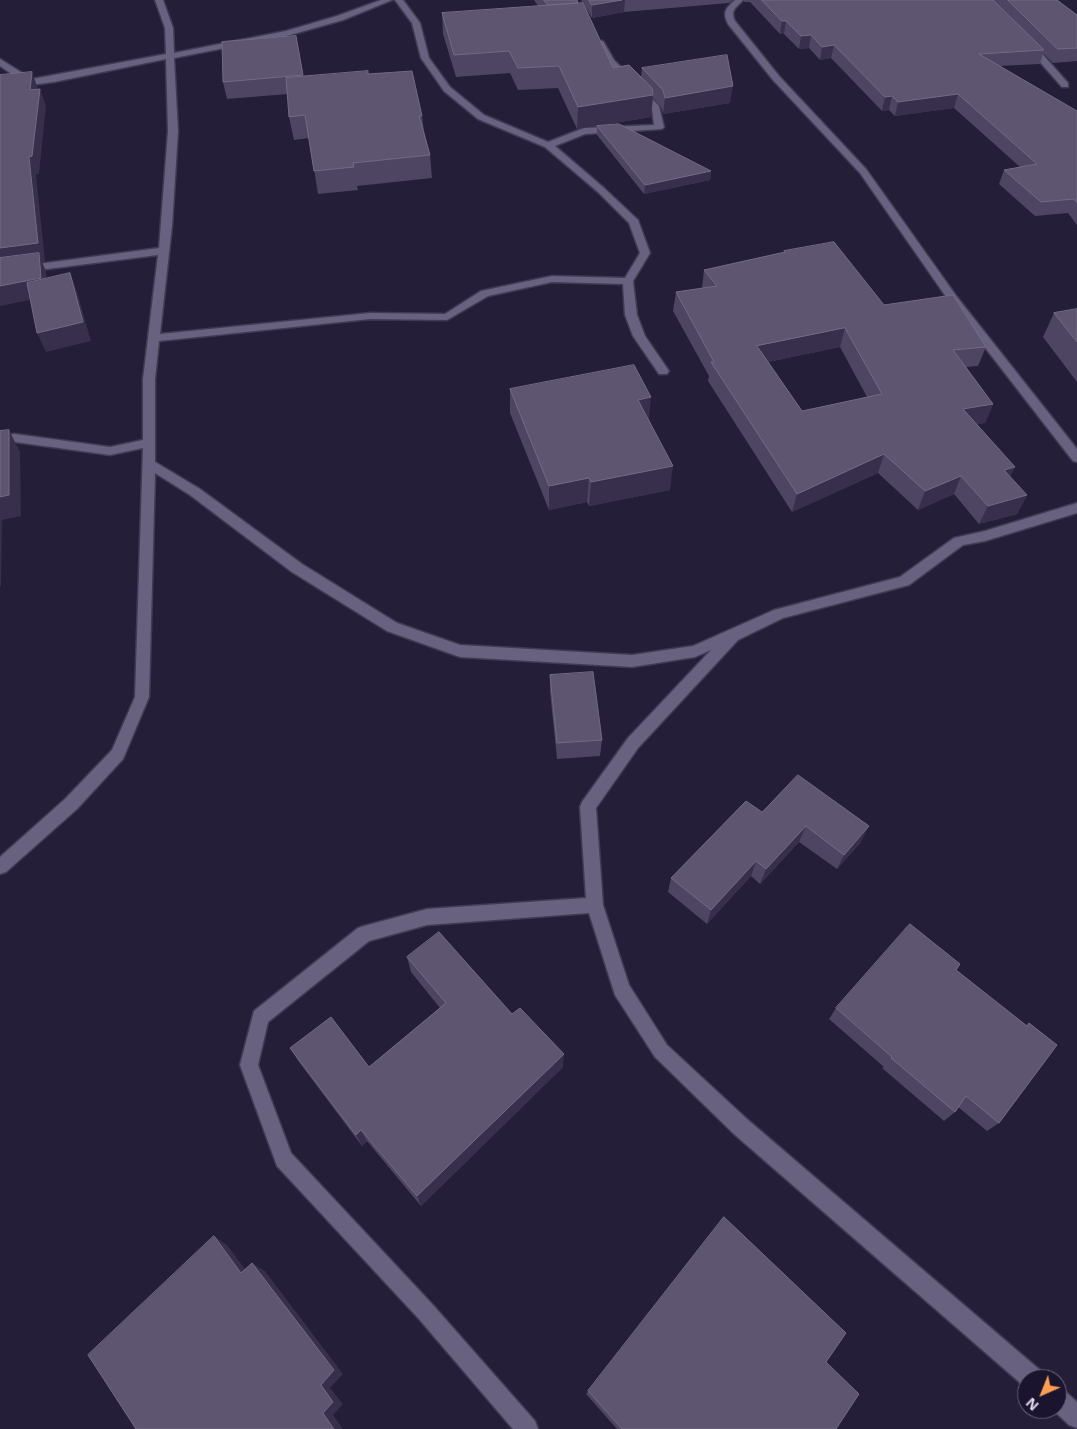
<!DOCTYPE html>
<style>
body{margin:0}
#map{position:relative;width:1077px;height:1429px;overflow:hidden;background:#251e38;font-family:"Open Sans",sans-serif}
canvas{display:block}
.north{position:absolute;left:1017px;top:1369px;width:50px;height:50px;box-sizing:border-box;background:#1b142e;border:1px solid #6b657c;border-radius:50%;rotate:224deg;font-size:14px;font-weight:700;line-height:20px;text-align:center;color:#e2def0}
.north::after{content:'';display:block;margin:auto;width:18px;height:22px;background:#fd9d54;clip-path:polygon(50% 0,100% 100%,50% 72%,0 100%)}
</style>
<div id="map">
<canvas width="1077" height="1429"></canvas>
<div class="north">N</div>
</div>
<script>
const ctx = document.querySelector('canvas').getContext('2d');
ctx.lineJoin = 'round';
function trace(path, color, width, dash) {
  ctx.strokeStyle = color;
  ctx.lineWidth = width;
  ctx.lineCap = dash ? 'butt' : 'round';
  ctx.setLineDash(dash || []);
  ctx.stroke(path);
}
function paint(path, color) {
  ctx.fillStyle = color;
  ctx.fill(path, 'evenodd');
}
const minor = new Path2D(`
 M155,0H163L173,28L174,53L286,31L337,16L381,0H392L343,20L290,35L174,58L178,131L172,226L160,334L370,313L445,314L481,291L552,276L625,278L640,253L629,223L598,192L545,147L478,119L444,91L421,58L412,23L395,0H403L420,23L429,58L450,87L484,115L548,142L584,128L654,125L652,109L607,63L596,43L597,41H603L614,60L659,106L664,127L662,129L585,134L555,146L604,188L638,220L650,253L633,281L637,315L645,336L669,371L667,374H659L633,336L625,315L623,284L552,282L488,296L447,320L370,319L159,341L155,379V462L200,489L302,564L397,623L460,645L632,655L693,646L774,610L900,577L954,538L985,531L1077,503V513L985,541L963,545L909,585L783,618L738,640L638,748L596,808L603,905L629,985L667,1045L748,1120L1041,1371L1044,1379H1027V1387H1025L734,1134L655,1057L615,995L589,913L427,925L369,941L268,1022L258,1065L291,1153L433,1305L535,1421L538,1429H513L419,1319L277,1166L240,1065L254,1011L358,928L364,926L427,909L586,898L580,807L582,802L628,738L711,650L695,657L632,667L460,657L387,631L292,572L190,495L155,473L149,697L123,759L77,809L6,872L0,874V857L65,799L112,750L135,697L143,448L110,455L15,442L0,443V435L15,434L110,447L143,440V379L158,255L0,275V269L159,248L168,131L166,59L54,82L0,89V83L22,81L0,66V59L32,79L166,54L165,28Z
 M735,0H743C736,8 730,10 735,21L779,76L866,169L957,297L1077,449V462L1073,461L949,301L860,173L773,80L728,24C722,12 726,8 735,0Z
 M1024,40H1030L1068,83V87H1062L1024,44Z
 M1057,1388L1065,1391L1077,1402V1428L1069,1425L1052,1409H1057Z`);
trace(minor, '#413b51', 3);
paint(minor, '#686180');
paint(new Path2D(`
 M534,0H577L613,68L641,77L642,68L730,103L663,114L661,107L653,98L651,117L577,129L558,88L518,90L510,73L456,77L443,34L442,13L538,6Z
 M581,0H733L729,3L624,12L592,18Z
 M744,0H1057L1077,15V61L1053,63L1043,53L1040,64L999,66L1077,111V225L1068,213L1035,216L999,184L1004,170L1020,167L954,108L895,116L889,110L882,111L831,58L820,60L809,48L799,49L784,34H780L750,2H744Z
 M296,36L303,76L368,74L422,116L424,131L430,155L432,178L357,186L358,190L318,194L309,138L294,140L289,117L288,94L227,99L223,82Z
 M597,126L711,171L710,180L644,194L597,135Z
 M784,251L884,305L986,347L978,366L966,367L993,404L985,423L977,424L1010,477L1027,495L1017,514L979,524L954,494L918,510L878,473L792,512L708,381L709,376L673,311L676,292L702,288L704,270L784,253ZM840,347L867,397L802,411L768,362Z
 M1077,309V382L1043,337L1054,313Z
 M510,389L649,421L670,490L589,506L587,502L549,510L510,413Z
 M550,675L602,740L600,756L557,759L550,692Z
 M762,812L861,842L837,869L799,842L760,884L751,876L707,924L668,892L671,878Z
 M407,957L512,1014L563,1067L421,1206L367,1141L362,1146L299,1062L290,1048L369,1067L440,1008L411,972Z
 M956,970L1026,1026L1029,1023L999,1123L987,1131L958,1107L955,1112L944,1121L882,1068L884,1067L829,1019L836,1008Z
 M724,1217L826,1362L836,1429H617L586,1394Z`), '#4e4562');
paint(new Path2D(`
 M622,0H625L624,12L592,18V5Z
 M782,21H786L784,34H780Z
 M811,35L809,48L799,49L801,36Z
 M834,45L831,58L820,60L822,47Z
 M32,72L38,89L36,107L30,90Z
 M733,86L730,103L663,114L665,98Z
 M40,89L46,106L39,174H36L45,261L42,262L46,271L49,296L0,306V248L29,157Z
 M958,94L954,108L895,116L898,102Z
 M653,95L651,117L577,129L578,107Z
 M892,96L889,110L882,111L885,97Z
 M711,171L710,180L644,194L645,185Z
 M70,273L77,292L91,341L46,352L37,333Z
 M845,328L840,347L753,365L757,346Z
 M651,397L649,421L638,400Z
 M993,404L985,423L956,427L963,409Z
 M9,430L20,452L21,516L2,520L1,586L0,587V497Z
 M884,454L878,473L792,512L797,494Z
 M673,466L670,490L589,506L591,482Z
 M1015,467L1006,486L1004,470Z
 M961,476L954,494L918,510L925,491Z
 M589,478L587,502L549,510V486Z
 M1027,495L1017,514L979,524L988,506Z
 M806,826L799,842L760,884L766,869Z
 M869,826L861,842L837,869L844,855Z
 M756,861L751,876L707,924L711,910Z
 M564,1054L563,1067L421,1206L417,1196Z
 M361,1130L367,1141L362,1146L356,1135Z
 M214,1236L227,1245L254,1281L241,1273Z
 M252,1263L265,1271L343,1374L330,1388L343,1404L333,1415L343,1429H334L323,1413Z`), '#372f4b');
const building = new Path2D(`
 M544,0H577L578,3L548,5Z
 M589,0H622L592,5Z
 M762,0H993L1044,50L979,54L1077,111V203L1074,199L1041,202L1004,170L1037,164L958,94L898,102L892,96L885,97L834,45L822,47L811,35L801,36L786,21H782Z
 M1008,0H1057L1077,15V48L1058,49Z
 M583,3L613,68L629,65L652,88L653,95L578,107L559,66L518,68L509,51L454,55L442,13Z
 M296,36L303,75L223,82L222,42Z
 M727,55L733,86L665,98L663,90L642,68Z
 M368,71V74L412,71L422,116H419L430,155L353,163L354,167L314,171L305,115L289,117L286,78Z
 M32,72L30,90L40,89L32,156L29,157L38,243L0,248V75Z
 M619,124L711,171L645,185L597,126Z
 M834,242L884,305L953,295L986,347L953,350L993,404L963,409L1015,467L1004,470L1027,495L988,506L961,476L925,491L884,454L797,494L711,362H714L676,292L717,286L704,270L785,252L784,251ZM845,328L882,394L802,411L757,346Z
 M39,253L41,278L0,286V258Z
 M70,273L83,322L37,333L27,283Z
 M1077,309V342L1054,313Z
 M634,365L651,397L638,400L673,466L591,482L589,478L549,486L510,389Z
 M9,430V495L0,497V431Z
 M593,672L602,740L557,743L550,675Z
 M798,775L869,826L844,855L806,826L766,869L756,861L711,910L671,878L746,801L762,812Z
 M910,924L960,964L956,970L1027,1026L1029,1023L1057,1045L999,1123L966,1096L955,1112L891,1058L892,1057L836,1008Z
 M439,932L512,1014L520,1008L564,1054L417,1196L361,1130L356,1135L290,1048L331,1017L369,1067L446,1003L407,957Z
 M724,1217L846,1333L826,1362L859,1394L836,1429H622L588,1391Z
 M214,1236L241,1273L252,1263L334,1370L321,1385L333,1402L323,1413L334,1429H136L88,1355Z`);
paint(building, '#5e5671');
trace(building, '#736b85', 1);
</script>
